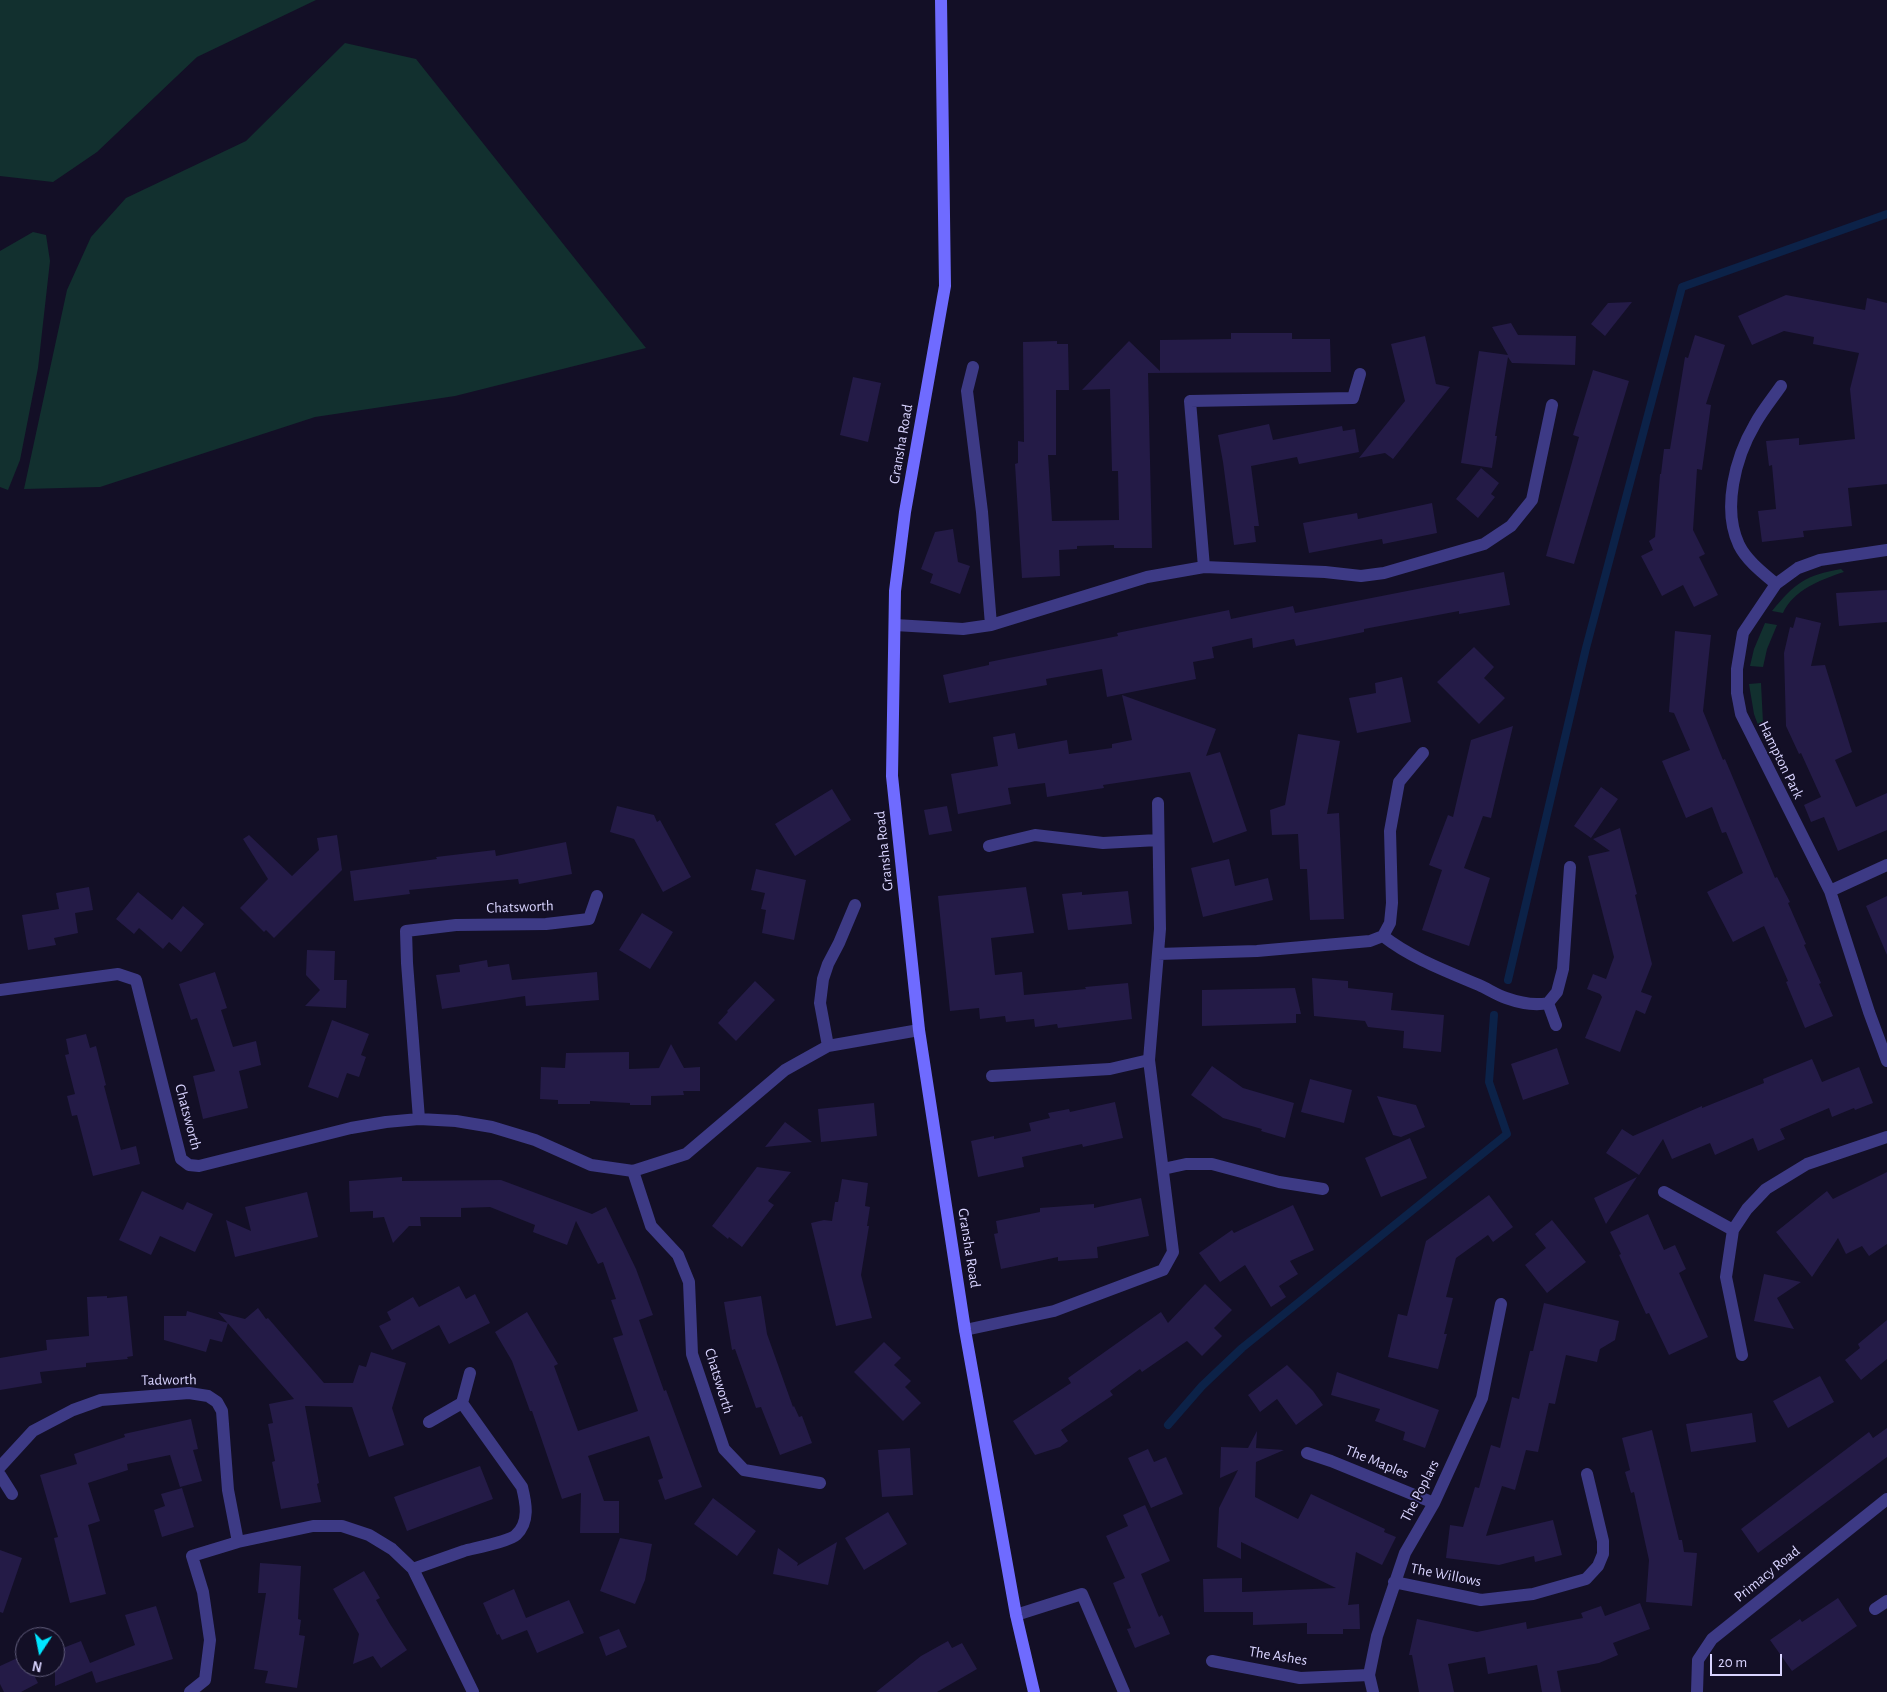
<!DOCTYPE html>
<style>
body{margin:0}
#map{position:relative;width:1887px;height:1692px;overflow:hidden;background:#130f26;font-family:"Alegreya Sans",sans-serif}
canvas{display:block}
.north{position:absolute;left:15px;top:1627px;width:50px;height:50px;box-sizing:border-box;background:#130f26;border:1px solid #625e7d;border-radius:50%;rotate:191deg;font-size:14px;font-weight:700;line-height:20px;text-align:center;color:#d9d4ff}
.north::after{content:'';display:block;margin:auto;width:18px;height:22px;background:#00e5ff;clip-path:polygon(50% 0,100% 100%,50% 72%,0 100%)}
.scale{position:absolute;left:1710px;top:1654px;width:72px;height:22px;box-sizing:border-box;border:2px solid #d9d4ff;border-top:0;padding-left:6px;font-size:15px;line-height:18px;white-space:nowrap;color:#d9d4ff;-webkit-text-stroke:4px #130f26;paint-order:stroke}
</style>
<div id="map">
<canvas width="1887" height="1692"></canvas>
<div class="north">N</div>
<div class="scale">20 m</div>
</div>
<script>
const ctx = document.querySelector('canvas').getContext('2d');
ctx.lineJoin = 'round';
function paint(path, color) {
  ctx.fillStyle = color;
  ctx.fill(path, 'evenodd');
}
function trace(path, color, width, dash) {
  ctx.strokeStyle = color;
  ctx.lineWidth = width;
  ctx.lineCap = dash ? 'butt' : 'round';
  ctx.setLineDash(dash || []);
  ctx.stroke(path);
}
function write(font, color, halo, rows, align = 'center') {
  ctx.font = font + ' "Alegreya Sans",sans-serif';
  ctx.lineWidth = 4;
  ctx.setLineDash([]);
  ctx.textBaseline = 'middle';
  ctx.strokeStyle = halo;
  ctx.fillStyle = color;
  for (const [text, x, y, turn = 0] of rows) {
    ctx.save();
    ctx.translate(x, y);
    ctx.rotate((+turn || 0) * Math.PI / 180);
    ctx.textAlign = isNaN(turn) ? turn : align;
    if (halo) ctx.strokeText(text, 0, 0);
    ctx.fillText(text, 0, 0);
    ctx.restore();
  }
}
paint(new Path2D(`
 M0,0H316L197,57L97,152L53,182L0,176Z
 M345,43L416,59L646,348L455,396L315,417L100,487L24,489L67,290L91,237L126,198L246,141Z
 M33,232L46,235L50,261L38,368L20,460L8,490L0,487V251Z
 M1841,569L1844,572C1822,579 1793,590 1783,613L1772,611C1795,583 1806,575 1841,569Z
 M1765,623L1777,625L1767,649L1763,667L1750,666L1754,649Z
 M1761,683L1763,723L1758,725L1754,714L1749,684Z`), '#12302f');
trace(new Path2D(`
 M1508,980L1586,648L1682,287L1887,214
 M1168,1425L1202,1386L1242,1348L1507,1134L1489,1082L1494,1015`), '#0c2248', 8);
paint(new Path2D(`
 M1786,295L1865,310L1867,298L1887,303V484L1848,488L1852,526L1803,531L1804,537L1762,542L1758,511L1776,509L1772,465L1769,466L1766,441L1799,438V445L1855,439L1850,389L1859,353L1813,344L1814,337L1784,331L1752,345L1738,316Z
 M1632,302L1605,336L1591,324L1608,303Z
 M1511,323L1518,335L1576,336L1575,365L1512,363L1508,357L1495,436H1497L1492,468L1461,463L1479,351L1508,355L1492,327Z
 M1231,333H1292V339H1330L1331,372L1148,373L1152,548H1114V545L1077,546V549L1059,550L1060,576L1022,578L1015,464L1018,463V441L1024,442L1023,342L1057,341V344H1068L1069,390H1056V455H1048L1052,521L1119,520L1118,471H1112L1110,389L1082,390L1129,341L1160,371V340L1231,339Z
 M1695,335L1725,345L1706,404L1711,405L1702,470L1697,469L1693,530L1705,554L1699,557L1718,595L1694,607L1683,585L1662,596L1641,556L1653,550L1649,541L1655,537L1660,474H1661L1664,449H1670L1685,357L1688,358Z
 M1425,336L1436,384L1450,387L1393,459L1385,453L1359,458L1405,401L1391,344Z
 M1593,370L1629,381L1574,564L1546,556L1579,437L1573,435Z
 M853,377L881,383L868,442L840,435Z
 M1269,424L1273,440L1342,426L1343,431L1355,429L1359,452L1299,464L1297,457L1251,466L1259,526H1254L1256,542L1234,545L1223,462L1218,435Z
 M1481,468L1499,483L1491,494L1495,497L1478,518L1456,499Z
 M1432,503L1437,533L1383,544L1382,539L1309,553L1303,523L1357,513L1358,519Z
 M953,529L958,562L970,566L960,594L930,583L933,574L921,569L935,532Z
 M1504,572L1510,605L1459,614V611L1364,629V632L1296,646L1294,639L1253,648L1252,638L1212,647L1214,658L1193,662L1196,679L1107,697L1102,669L1046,679L1047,685L949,703L943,675L989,665V662L1118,636L1117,633L1229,610L1231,619L1293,606L1295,613Z
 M1887,590V622L1839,626L1836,593Z
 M1796,617L1821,623L1811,666L1825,665L1852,752L1835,760L1856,807L1887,793V830L1838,851L1824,817L1811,822L1804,805L1821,797L1801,753L1799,754L1786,726L1784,653L1790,627L1793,628Z
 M1675,631L1711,635L1703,711L1723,760L1725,759L1775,878L1777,877L1790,902L1788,903L1806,944L1804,945L1821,983L1819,984L1833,1016L1805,1028L1786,982L1788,981L1764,926L1733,942L1707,892L1743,873L1726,832L1722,833L1712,807L1686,818L1662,761L1690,750L1674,713L1669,712Z
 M1474,647L1494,667L1484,678L1505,698L1479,724L1437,682Z
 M1402,677L1411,722L1357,733L1349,698L1376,693L1375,683Z
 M1122,695L1216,729L1206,756L1220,752L1247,831L1213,843L1190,772L1103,785L1104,788L1047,797L1045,783L1008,788L1011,804L958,814L951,774L998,766L993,737L1015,733L1018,749L1067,740L1069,754L1112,748V744L1132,740Z
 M1513,726L1491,818L1483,816L1464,868L1490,878L1469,946L1422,930L1442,870L1429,865L1448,815L1453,817L1471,740Z
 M1298,734L1340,741L1327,814L1339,813L1344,919L1310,920L1307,869H1300L1298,834L1272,835L1270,810L1285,805Z
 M1601,787L1618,799L1591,838L1574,826Z
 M832,789L851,820L795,856L775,824Z
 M617,806L654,815L657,822L660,820L691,877L663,892L634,839L610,832Z
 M947,806L952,831L929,835L924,810Z
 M1620,828L1637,894L1635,895L1652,964L1641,992L1652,996L1645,1014L1636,1010L1620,1052L1585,1038L1602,997L1600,994L1587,989L1593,974L1606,979L1614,957L1588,856L1610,851L1593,839Z
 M249,835L292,876L319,850L317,838L337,835L342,870L274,938L266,930L264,932L240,908L268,879L243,839Z
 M566,842L572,874L519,884L518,879L409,890L410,894L354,901L350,871L437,859L436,857L495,850L496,856Z
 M1229,859L1235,886L1268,878L1273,900L1203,917L1191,868Z
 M756,869L806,880L794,940L762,933L766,910L761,909L765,893L751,890Z
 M89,887L93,910L75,913L78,933L54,938L56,945L28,950L22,915L59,909L56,893Z
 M1026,887L1034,933L991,938L995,975L1022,972L1024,995L1086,989L1085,987L1128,983L1132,1019L1058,1028L1057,1024L1035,1027L1034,1019L1006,1022L1005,1016L980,1019L979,1008L950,1011L938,896Z
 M1128,891L1132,924L1068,930L1062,894L1082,892V895Z
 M138,892L172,920L183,906L204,924L181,952L169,942L163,949L139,928L134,934L116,919Z
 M1887,896V955L1866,906Z
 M642,913L673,932L650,969L619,950Z
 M307,950L335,951L334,980H347L346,1008L305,1006L320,990L306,975Z
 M487,960L488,967L509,964L512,980L597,972L599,1000L526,1006L525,996L442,1009L436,975L460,972L459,965Z
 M215,972L227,1008L221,1010L233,1047L256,1041L261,1065L239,1071L248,1108L203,1119L193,1076L215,1071L197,1018L191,1020L179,984Z
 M1312,978L1348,981V988L1393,993L1391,1010L1444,1015L1441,1052L1403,1048L1404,1031L1368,1027L1365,1021L1314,1016Z
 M755,981L775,1000L736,1041L718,1023L728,1012L727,1011Z
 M1295,988L1301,1014H1296V1023L1202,1026V990Z
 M332,1020L369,1034L361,1055L366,1057L359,1077L347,1073L338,1098L308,1087Z
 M86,1034L90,1048L96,1046L106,1085L104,1086L121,1150L136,1146L140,1164L93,1176L77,1115L72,1116L67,1096L75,1094L65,1055L69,1054L66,1039Z
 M671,1044L684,1068L700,1067V1091H683L684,1095L651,1096V1105H630V1103L590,1101V1104H558V1100L540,1099L541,1067L565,1068L566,1053L629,1052V1069L659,1068Z
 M1557,1048L1569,1084L1523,1100L1511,1064Z
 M1812,1059L1822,1082L1859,1067L1873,1103L1855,1110L1854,1108L1832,1117L1829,1108L1780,1129L1785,1139L1758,1151L1753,1138L1715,1155L1710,1143L1672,1159L1663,1139L1639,1175L1606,1153L1622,1129L1633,1136L1702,1106V1108L1764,1083L1763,1079Z
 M1212,1066L1243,1088L1294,1103L1285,1138L1261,1131L1262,1129L1223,1118L1191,1095Z
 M1310,1079L1352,1090L1344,1123L1301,1112Z
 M1377,1096L1416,1105L1425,1127L1401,1137L1393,1135Z
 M1115,1102L1123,1138L1083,1147L1082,1144L1022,1157L1024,1167L978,1177L971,1141L994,1136V1139L1031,1131L1029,1123L1050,1118L1048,1113L1069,1109L1070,1112Z
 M874,1103L877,1136L821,1142L818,1109Z
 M785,1122L812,1142L765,1147Z
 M1410,1138L1427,1178L1381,1197L1365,1158Z
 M757,1167L791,1172L768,1201L774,1205L742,1247L729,1237L728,1239L712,1226Z
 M1887,1172V1244L1869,1256L1862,1246L1846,1254L1838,1238L1812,1277L1776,1232L1827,1191L1833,1199Z
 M402,1177V1181L501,1180L592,1214L606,1207L636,1269L653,1315L639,1320L664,1391L666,1390L702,1487L665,1500L658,1480L663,1478L649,1436L588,1456L604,1501H619V1533H580L581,1493L562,1499L532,1411H530L512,1361L495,1332L527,1312L558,1364L554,1366L578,1431L638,1411L613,1338L623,1335L611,1300L616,1299L603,1262L598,1264L576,1221L567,1245L533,1232L535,1225L490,1207L461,1208V1217H420L421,1226H409L393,1243L384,1217L373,1218V1211L350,1212L349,1181Z
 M1637,1177L1606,1224L1594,1198Z
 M842,1179L868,1183L865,1206L870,1207L867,1226H869L861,1275L872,1318L836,1326L811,1223L824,1220L832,1221L835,1202H838Z
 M142,1191L183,1210L187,1202L213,1214L195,1252L160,1236L151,1255L119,1240Z
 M307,1192L318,1237L235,1257L226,1220L251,1231L245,1207Z
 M1489,1195L1513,1227L1493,1242L1488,1235L1456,1258L1446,1297L1453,1298L1444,1334H1447L1438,1369L1388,1357L1398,1314L1407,1316L1426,1241Z
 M1141,1198L1149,1236L1097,1247L1098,1258L1058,1261V1257L1001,1269L994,1234L998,1233L996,1221L1040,1212V1208L1094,1204V1208Z
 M1293,1205L1314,1250L1290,1261L1298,1274L1279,1286L1286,1297L1271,1307L1245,1265L1220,1282L1199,1253L1232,1230L1234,1233Z
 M1648,1214L1664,1250L1675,1245L1686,1269L1679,1273L1708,1337L1669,1355L1649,1313L1646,1314L1619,1255L1621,1254L1610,1232Z
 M1552,1220L1586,1262L1547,1293L1525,1265L1546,1248L1535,1234Z
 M1764,1274L1801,1282L1777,1298L1794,1329L1754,1321Z
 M1205,1284L1232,1310L1214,1328L1222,1336L1202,1356L1187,1341L1142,1372L1140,1369L1110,1391L1113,1395L1061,1430L1068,1441L1060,1447L1035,1455L1013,1421L1071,1383L1068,1378L1161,1312L1168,1323Z
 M459,1286L466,1299L475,1294L490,1323L449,1344L439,1325L392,1350L379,1326L391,1320L387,1312L413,1297L419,1307Z
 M107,1296V1298L127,1296L133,1356L127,1357L128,1359L86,1363V1367L40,1372L42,1383L0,1390V1358L47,1350L46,1340L89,1336L87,1297Z
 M761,1296L767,1334L793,1407L794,1406L799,1417L802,1416L812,1443L780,1455L761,1407L756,1408L735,1349L732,1350L724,1302Z
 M1544,1303L1619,1321L1615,1340L1600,1349L1597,1362L1566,1355L1555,1404L1549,1403L1538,1452L1526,1450L1515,1490L1502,1486L1486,1536L1553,1520L1562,1555L1535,1562L1534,1556L1499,1565L1446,1558L1450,1525L1463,1527L1475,1487L1479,1488L1491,1445L1500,1448L1512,1397L1519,1399L1530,1351H1533Z
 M258,1308L266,1319L268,1318L324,1383H353L359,1365L366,1367L371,1352L406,1363L392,1408L404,1445L369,1457L352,1407L305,1406L319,1483L317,1484L321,1502L281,1509L272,1462L275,1461L268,1424L273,1423L269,1404L294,1399L218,1312L245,1319Z
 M187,1311L228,1323L222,1342L210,1339L206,1352L164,1340V1316H186Z
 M1887,1320V1359L1861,1380L1845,1360L1860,1348L1858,1344Z
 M884,1342L901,1358L894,1365L911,1381L905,1387L921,1403L903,1421L854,1372Z
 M1287,1365L1313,1391L1323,1405L1296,1425L1277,1399L1260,1412L1248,1395Z
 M1337,1372L1439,1410L1425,1448L1403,1440L1405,1432L1375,1421L1380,1409L1331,1395Z
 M1820,1376L1834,1402L1788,1428L1773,1401Z
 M1752,1413L1756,1442L1691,1452L1686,1424Z
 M191,1419L198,1449L193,1450L202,1481L180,1487L170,1455L127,1464L128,1470L88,1483L100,1521L88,1525L106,1594L70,1603L54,1538L58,1537L40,1475L77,1464L74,1454L125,1437L124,1434Z
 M1887,1428V1457L1758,1553L1741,1529L1869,1432L1873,1438Z
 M1652,1430L1679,1540H1682L1684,1552L1697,1553L1692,1606L1646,1602L1649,1560L1634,1492L1631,1493L1625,1472L1630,1470L1622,1438Z
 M1257,1431L1256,1448L1284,1450L1256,1462L1255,1497L1298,1519L1311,1494L1385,1529L1384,1532L1396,1537L1382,1565L1356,1552L1348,1605L1359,1604L1360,1629H1343V1634H1307V1623L1253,1625V1612H1204L1203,1579L1242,1578V1592L1336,1588L1241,1542V1559L1217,1547L1219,1508L1238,1470L1220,1478L1221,1447L1248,1448Z
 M910,1448L913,1495L882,1497L878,1450Z
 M1148,1449L1154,1462L1166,1457L1183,1494L1151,1508L1128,1458Z
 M480,1466L493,1499L407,1531L394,1497Z
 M182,1488L194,1527L162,1537L154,1510L165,1506L161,1494Z
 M713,1498L756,1531L737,1556L694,1524Z
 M1145,1505L1170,1561L1141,1574L1159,1617L1162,1615L1170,1634L1135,1648L1127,1629L1131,1628L1113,1583L1125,1578L1106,1536L1128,1526L1123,1515Z
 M888,1512L907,1544L864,1570L845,1538Z
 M620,1538L652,1544L645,1580L635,1604L600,1591Z
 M837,1542L828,1585L773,1574L778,1548L798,1563L797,1566Z
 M0,1550L22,1558L3,1613L0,1612Z
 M260,1563L301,1566L298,1619L301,1620L299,1635L305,1636L297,1688L265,1683L268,1671L254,1669L266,1593H258Z
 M364,1571L380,1598L376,1600L390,1624L407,1650L381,1668L373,1656L353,1664L359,1634L333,1589Z
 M514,1589L526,1618L569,1600L584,1633L537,1653L527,1630L502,1640L499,1634L497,1635L483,1603Z
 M1838,1598L1857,1626L1792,1671L1770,1640L1800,1619L1802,1622Z
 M1640,1603L1650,1629L1613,1643L1618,1655L1599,1663L1557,1671L1561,1692H1542L1537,1665L1488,1674L1485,1657L1448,1664L1454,1692H1419L1412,1655H1409L1417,1619L1477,1632L1526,1622L1527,1629L1583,1618L1581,1613L1601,1606L1605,1616Z
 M156,1606L173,1659L96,1683L92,1671L55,1686V1651L81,1641L90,1663L135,1645L125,1615Z
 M619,1629L627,1647L606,1656L599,1637Z
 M948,1641L952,1648L962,1643L977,1669L937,1692H876L921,1656Z
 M24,1655L25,1667H30L38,1683L21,1692H4L0,1684V1666Z`), '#241b47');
trace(new Path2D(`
 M973,367L967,391L982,512L991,625
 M1887,550L1820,560L1798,568L1776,584L1743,633L1737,669V693L1741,714L1830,891L1869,1012L1887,1061
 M1204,567L1190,401L1353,398L1360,374
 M1776,584C1763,573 1747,561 1739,545C1722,509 1735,458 1755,424C1762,411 1772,399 1781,386
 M895,625L963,629L991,625L1147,577L1204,567L1325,572L1361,576L1384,573L1484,544L1511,526L1532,500L1552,405
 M989,846L1035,835L1103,843L1158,840
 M1830,891L1887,865
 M1383,936C1411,958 1446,971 1479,985C1488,989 1497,995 1506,998C1520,1003 1534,1006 1548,1003L1557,992L1563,969L1570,867
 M1158,954L1257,951L1370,941L1383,936L1390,923L1392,903L1390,831L1399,782L1423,753
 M0,990L118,974L136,980L181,1159L189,1165L199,1166L351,1128L386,1122L419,1119L456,1121L492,1127L535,1140L591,1165L633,1171L686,1154L785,1070L828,1046L919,1030
 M1548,1003L1556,1025
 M828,1046L820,1003L823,979L828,964L839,943L855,905
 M992,1076L1110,1069L1149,1060
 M419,1119L407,963L406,931L456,925L546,924L589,919L597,896
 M1163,1169L1186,1164H1212L1279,1182L1323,1189
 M633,1171L651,1226L678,1255L689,1282L692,1354L724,1449L744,1470L820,1483
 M1664,1192L1733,1230
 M965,1330L1054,1311L1163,1270L1173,1252L1149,1060L1160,929L1158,803
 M1742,1355L1726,1277L1733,1230L1747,1209L1766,1189L1807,1164L1887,1137
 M429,1422L462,1403L470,1373
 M1307,1453L1331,1461L1434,1503
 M0,1467L33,1431L73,1410L101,1400L189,1393L208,1396L217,1402L222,1411L228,1490L238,1542
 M0,1475L12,1494
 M413,1569C430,1563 447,1557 464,1551C475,1548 510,1541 516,1535C530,1522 526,1503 522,1487L462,1403
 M1394,1582L1481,1600L1533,1594L1586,1579L1598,1566L1603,1554V1541L1587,1474
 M1875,1609L1887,1601
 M1016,1615L1082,1594L1124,1692
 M1212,1661L1300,1678L1369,1675
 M190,1692L205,1680L210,1640L203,1592L192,1556L238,1542L313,1526H342L369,1535L392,1549L413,1569L473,1692
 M1373,1692L1369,1675L1377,1636L1405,1553L1434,1503L1482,1398L1501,1304
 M1697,1692L1698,1660L1712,1639L1887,1499`), '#3d3a85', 12);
trace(new Path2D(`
 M941,0L945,286L905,512L895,591L892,776L919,1030L965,1330L1016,1615L1034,1692`), '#6f6bff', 12);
write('15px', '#d9d4ff', '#130f26', [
 ["Gransha Road",901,444,-80],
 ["Hampton Park",1781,760,64],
 ["Gransha Road",884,851,-96],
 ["Chatsworth",520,907,-2],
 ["Chatsworth",188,1117,75],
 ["Gransha Road",969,1248,81],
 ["Tadworth",169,1380,-1],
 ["Chatsworth",719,1381,73],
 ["The Maples",1377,1462,22],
 ["The Poplars",1420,1491,-63],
 ["Primacy Road",1767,1574,-39],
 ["The Willows",1446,1575,11],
 ["The Ashes",1278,1656,9]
]);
</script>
